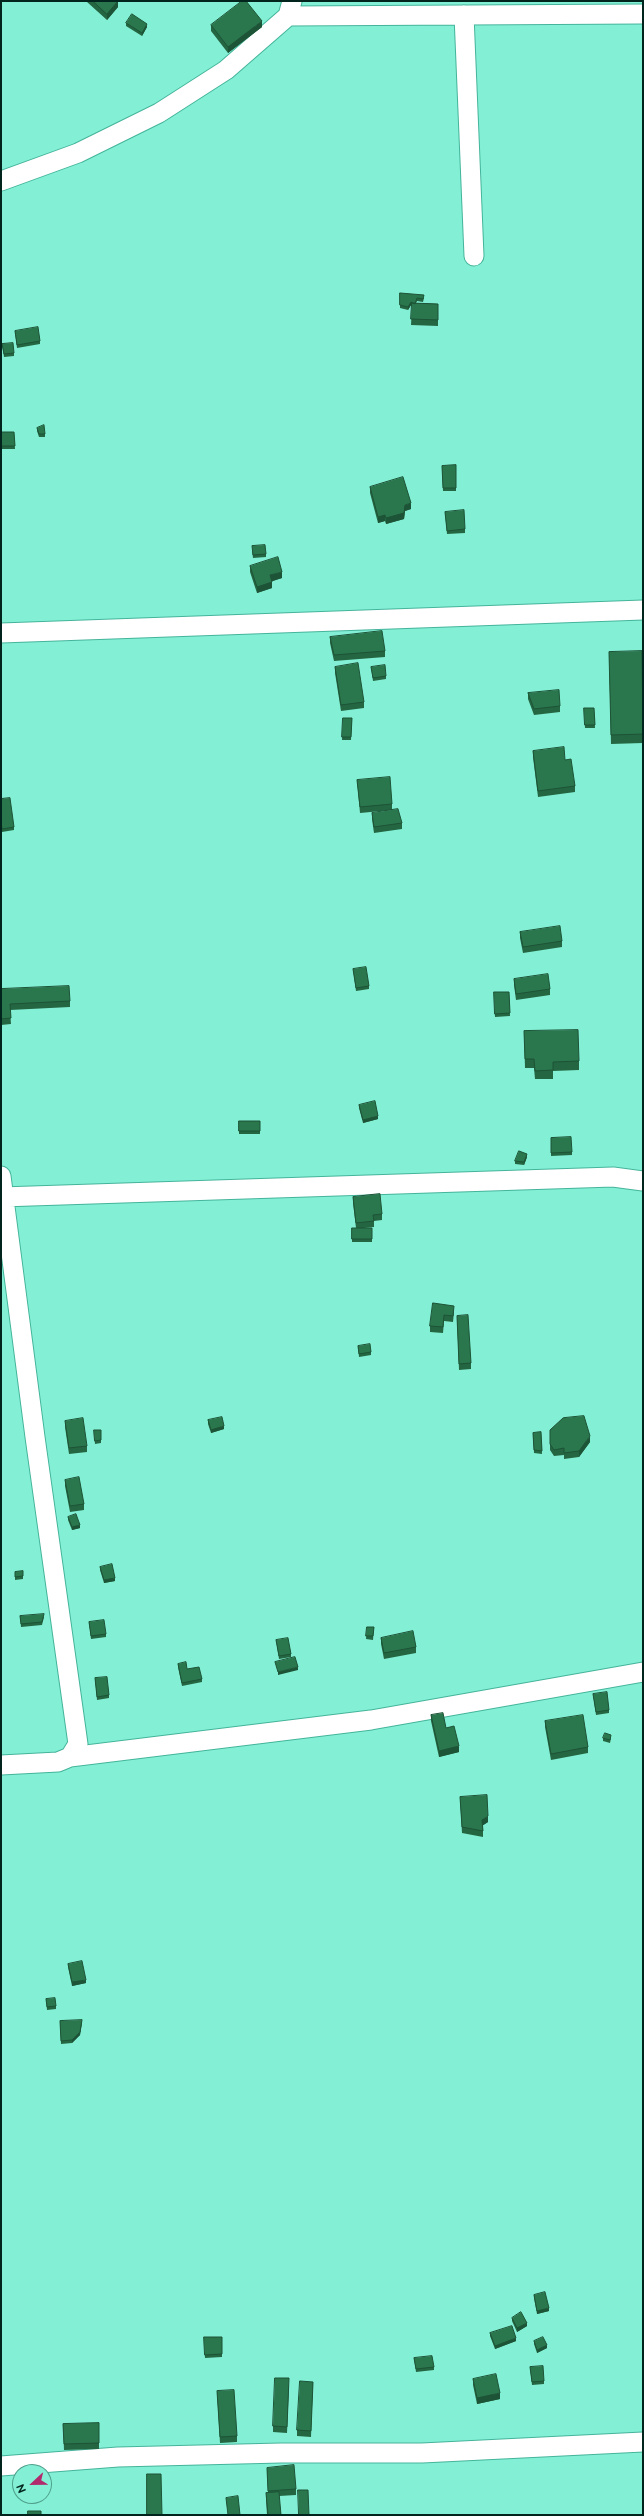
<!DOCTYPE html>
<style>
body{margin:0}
#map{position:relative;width:644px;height:2516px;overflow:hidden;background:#83f0d5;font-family:Raleway,sans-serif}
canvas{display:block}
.frame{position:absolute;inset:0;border:2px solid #01251d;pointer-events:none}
.north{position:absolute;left:12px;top:2464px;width:40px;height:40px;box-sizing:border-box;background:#83f0d5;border:1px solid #4f9f8b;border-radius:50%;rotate:248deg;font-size:11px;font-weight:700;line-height:16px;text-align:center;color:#01251d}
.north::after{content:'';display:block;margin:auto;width:14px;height:18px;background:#b12a6d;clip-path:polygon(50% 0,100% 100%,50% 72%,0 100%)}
</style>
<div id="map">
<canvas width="644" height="2516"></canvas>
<div class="frame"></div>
<div class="north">N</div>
</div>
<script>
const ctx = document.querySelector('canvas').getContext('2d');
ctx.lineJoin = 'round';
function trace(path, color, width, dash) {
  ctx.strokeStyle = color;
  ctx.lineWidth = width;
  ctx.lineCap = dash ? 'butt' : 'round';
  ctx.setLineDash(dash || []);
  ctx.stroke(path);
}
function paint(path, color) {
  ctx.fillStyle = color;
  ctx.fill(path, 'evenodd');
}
const minor = new Path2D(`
 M464,15L474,256
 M288,16L643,14
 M1,181L78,153L159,113L226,70L288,16L292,1
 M1,633L643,610
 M1,1176L35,1437L78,1744L70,1757L58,1762L1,1765
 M1,1197L613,1177L643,1181
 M70,1757L371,1720L643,1672
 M1,2466L118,2457L281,2453H422L643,2442`);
trace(minor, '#44b49b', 21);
trace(minor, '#fff', 19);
paint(new Path2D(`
 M87,1H118V7L107,20L87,2Z
 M126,23L147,27L142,36L126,26Z
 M211,25L262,27L228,53L211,31Z
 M400,293L424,298L423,302L417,301L416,303L438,304V326L411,325L412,306L411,305L408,310L400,308Z
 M15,331L40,341V344L17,348Z
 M2,344L14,353V356L4,357Z
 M37,428L45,434V437H39L37,431Z
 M1,432H14L15,449H1Z
 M456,465V491H443L442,466Z
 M370,487L411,509L405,511L404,519L386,524L385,521L378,523L370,493Z
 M445,512L465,529V533L447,534Z
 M252,550L266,554V557L253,558Z
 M250,566L282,578L272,581V588L257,593L250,572Z
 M330,637L385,651V657L334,661L330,643Z
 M609,652L643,689V743L611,744Z
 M335,667L364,702V708L341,711L335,673Z
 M371,667L386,676V679L373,681Z
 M528,693L560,706V712L534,715L528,699Z
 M584,708H594L595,728H585Z
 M343,718H352L351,740H342Z
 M533,751L565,760L575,786V792L538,797L533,757Z
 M357,780L392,804V810L360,813Z
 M1,799L14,827V830L2,832L1,824Z
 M372,813L402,823V829L374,833L372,819Z
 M520,932L562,941V947L523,953L520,938Z
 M353,969L369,986V989L356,991Z
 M514,979L550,989V995L516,1000L514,985Z
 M1,989L70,1001V1007L10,1010L11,1024L1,1025Z
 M494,992H509L510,1016L495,1017Z
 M524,1031L579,1061V1070L553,1071V1079H535L534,1068H525Z
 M359,1105L378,1119L363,1123L359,1108Z
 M239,1121H260V1134H239Z
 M551,1138L572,1152V1155L551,1156Z
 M527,1157L524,1165L515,1164V1161Z
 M353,1197L382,1214V1220L374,1221V1227L364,1228H372V1242H352V1228H356L353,1203Z
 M433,1303L454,1312L453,1322L444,1321L443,1333L430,1332V1326Z
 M457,1316L471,1363V1369L459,1370Z
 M358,1346L371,1352V1355L359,1357Z
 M208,1420L224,1429L211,1433L208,1424Z
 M65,1421L87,1446V1452L69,1454L65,1427Z
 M94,1430H101V1443L95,1444Z
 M550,1430L590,1442L579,1457L564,1459V1455L554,1456L550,1450Z
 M541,1432L542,1454L534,1453L533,1433Z
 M65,1480L84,1504V1510L70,1512L65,1486Z
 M68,1517L80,1528L72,1530L68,1520Z
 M100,1567L115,1581L104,1583L100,1570Z
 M23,1571V1579L15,1580V1572Z
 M20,1616L44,1617L42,1625L21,1627Z
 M89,1622L106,1634V1637L91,1639Z
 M367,1627H374L373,1640L366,1639Z
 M381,1638L416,1647V1653L384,1659L381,1644Z
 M276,1640L291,1654V1657L279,1659Z
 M178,1664L202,1679V1682L182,1686L178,1667Z
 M95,1678L109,1695V1698L97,1700Z
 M593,1694L609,1710V1713L596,1715Z
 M431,1715L446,1728L459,1752L439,1757L431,1721Z
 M545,1721L588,1747V1753L551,1760L545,1727Z
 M603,1738H611L610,1743L603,1741Z
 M460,1797L488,1822L483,1825V1837L462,1833Z
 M68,1964L86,1983L72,1986L68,1967Z
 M46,1999L56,2006V2009L47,2010Z
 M60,2021L82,2023L80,2035L72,2043L61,2044Z
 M534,2295L549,2311L537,2314L534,2298Z
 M512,2318L527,2326L517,2332L512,2321Z
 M490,2333L516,2341L495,2349L490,2336Z
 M204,2337H222V2357L205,2358Z
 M534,2341L547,2348L537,2353L534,2344Z
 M414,2358L434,2367V2370L416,2372Z
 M530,2367L544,2381V2384L532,2385Z
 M473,2379L500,2399L477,2404L473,2385Z
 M313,2382L311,2437L297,2436V2430Z
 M289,2384L287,2433L273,2432V2426Z
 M217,2391L237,2436V2442L220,2443Z
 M99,2423V2449L64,2450L63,2424Z
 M267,2468L296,2489V2495L279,2496L281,2515H267L266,2499V2493H268Z`), '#246642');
paint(new Path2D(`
 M118,1V7L107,20V14Z
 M262,21V27L228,53V47Z
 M147,24V27L142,36V33Z
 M411,302V305L408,310V307Z
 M411,503V509L405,511L404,519L386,524V518L405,505Z
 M385,515V521L378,523V517Z
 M282,572V578L270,582V575Z
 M272,582V588L257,593V587Z
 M378,1116V1119L363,1123V1120Z
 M527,1154V1157L524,1165V1162Z
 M224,1426V1429L211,1433V1430Z
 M590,1436V1442L579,1457V1451Z
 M80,1525V1528L72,1530V1527Z
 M115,1578V1581L104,1583V1580Z
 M298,1667V1670L278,1675V1672Z
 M459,1746V1752L439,1757V1751Z
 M488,1816V1822L482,1826V1820Z
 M86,1980V1983L72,1986V1982Z
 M82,2020L80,2035L72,2043V2040Z
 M549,2308V2311L537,2314V2311Z
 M527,2323V2326L517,2332V2328Z
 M516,2338V2341L495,2349V2346Z
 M547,2345V2348L537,2353V2350Z
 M500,2393V2399L477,2404V2398Z`), '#1d5336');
const building = new Path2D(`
 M93,1H118L107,14Z
 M242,1H246L262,21L228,47L211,25Z
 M132,14L147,24L142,33L126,23Z
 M400,293L424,295L423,299L417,298L415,304L411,302L408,307L400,305Z
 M412,303L438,304V320L411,319Z
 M38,327L40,341L17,345L15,331Z
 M13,343L14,353L4,354L2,344Z
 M44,425L45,434H39L37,428Z
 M1,432H14L15,446H1Z
 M456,465V488H443L442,466Z
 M403,477L411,503L405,505L404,513L386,518L385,515L378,517L370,487Z
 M464,510L465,529L447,531L445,512Z
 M265,545L266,554L253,555L252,546Z
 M278,557L282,572L270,575L272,582L257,587L250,566Z
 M382,631L385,651L334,655L330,637Z
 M642,651L643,734L611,735L609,652Z
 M358,663L364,702L341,705L335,667Z
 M385,665L386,676L373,678L371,667Z
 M559,690L560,706L534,709L528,693Z
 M584,708H594L595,725H585Z
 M343,718H352L351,737H342Z
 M564,747L565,760L571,759L575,786L538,791L533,751Z
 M390,777L392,804L360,807L357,780Z
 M10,798L14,827L2,829L1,821V799Z
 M398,809L402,823L374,827L372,813Z
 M560,926L562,941L523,947L520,932Z
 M366,967L369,986L356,988L353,969Z
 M548,974L550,989L516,994L514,979Z
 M69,986L70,1001L10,1004L11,1018L1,1019V989Z
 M494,992H509L510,1013L495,1014Z
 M578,1030L579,1061L553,1062V1070L535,1071L534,1059H525L524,1031Z
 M375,1101L378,1116L363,1120L359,1105Z
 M239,1121H260V1131H239Z
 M571,1137L572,1152L551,1153V1138Z
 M519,1151L527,1154L524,1162L515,1161Z
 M380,1194L382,1214L373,1215L374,1221L356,1223L353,1197Z
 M352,1228H372V1239H352Z
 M433,1303L454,1306L453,1316L444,1315L443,1327L430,1326Z
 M468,1315L471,1363L459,1364L457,1316Z
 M370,1344L371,1352L359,1354L358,1346Z
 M584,1416L590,1436L579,1451L564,1453V1448L554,1450L550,1444V1430L563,1418Z
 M222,1417L224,1426L211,1430L208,1420Z
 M83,1418L87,1446L69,1448L65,1421Z
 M94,1430H101V1440L95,1441Z
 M541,1432L542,1451L534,1450L533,1433Z
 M79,1477L84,1504L70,1506L65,1480Z
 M76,1514L80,1525L72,1527L68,1517Z
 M112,1564L115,1578L104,1580L100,1567Z
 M23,1571V1576L15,1577V1572Z
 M44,1614L42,1622L21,1624L20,1616Z
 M104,1620L106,1634L91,1636L89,1622Z
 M367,1627H374L373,1636H366Z
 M413,1631L416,1647L384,1653L381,1638Z
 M288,1638L291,1654L279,1656L276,1640Z
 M295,1657L298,1667L278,1672L275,1662Z
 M186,1662L187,1669L199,1667L202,1679L182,1683L178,1664Z
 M107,1677L109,1695L97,1697L95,1678Z
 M607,1692L609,1710L596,1712L593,1694Z
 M443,1713L446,1728L454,1726L459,1746L439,1751L431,1715Z
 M583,1715L588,1747L551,1754L545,1721Z
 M605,1733L611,1735L610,1740L603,1738Z
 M487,1795L488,1816L482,1820L483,1831L462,1827L460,1797Z
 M82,1961L86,1980L72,1982L68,1964Z
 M55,1998L56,2006L47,2007L46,1999Z
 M82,2020L80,2032L72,2040L61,2041L60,2021Z
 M545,2292L549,2308L537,2311L534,2295Z
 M521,2312L527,2323L517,2328L512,2318Z
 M512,2326L516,2338L495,2346L490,2333Z
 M204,2337H222V2354L205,2355Z
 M543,2337L547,2345L537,2350L534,2341Z
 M432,2356L434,2367L416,2369L414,2358Z
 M543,2366L544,2381L532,2382L530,2367Z
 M496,2374L500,2393L477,2398L473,2379Z
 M275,2378H289L287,2427L273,2426Z
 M300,2381L313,2382L311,2431L297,2430Z
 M234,2390L237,2436L220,2437L217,2391Z
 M99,2423V2443L64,2444L63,2424Z
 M294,2465L296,2489L268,2491L267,2468Z
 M147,2474H161L162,2515H147Z
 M298,2490H308L309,2515H299Z
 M279,2492L281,2515H268L266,2493Z
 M238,2496L240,2515H228L226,2498Z
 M28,2511H41V2515H28Z`);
paint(building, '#2a774d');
trace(building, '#1d5336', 1);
</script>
